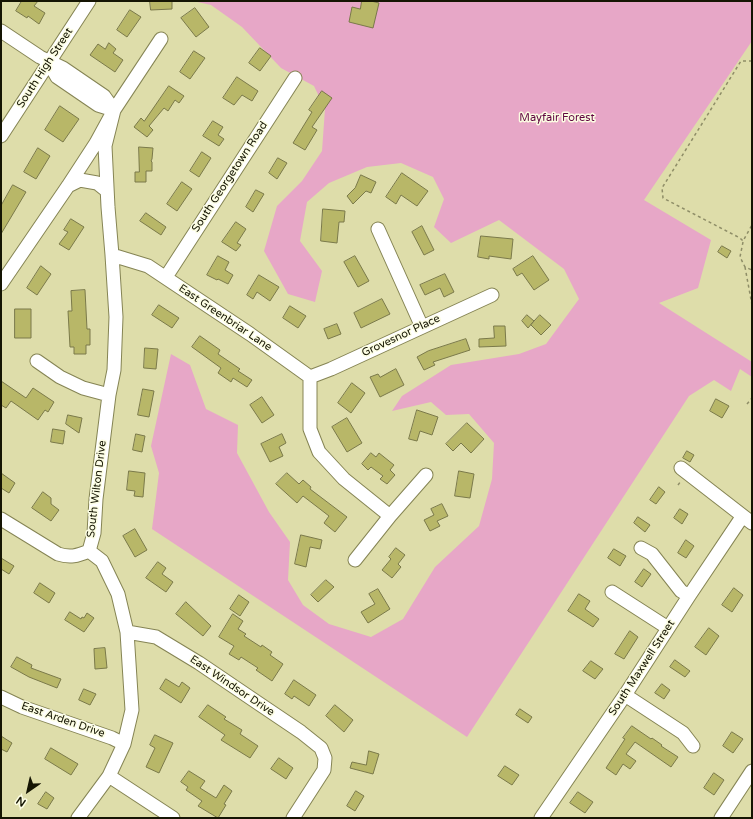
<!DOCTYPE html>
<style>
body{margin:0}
#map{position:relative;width:753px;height:819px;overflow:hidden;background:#deddaa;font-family:"Varela Round",sans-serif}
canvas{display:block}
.frame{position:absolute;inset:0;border:2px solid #151503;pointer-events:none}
.north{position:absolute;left:8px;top:771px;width:40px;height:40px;-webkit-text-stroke:3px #fcfde3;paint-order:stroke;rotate:214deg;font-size:11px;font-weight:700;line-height:16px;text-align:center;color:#151503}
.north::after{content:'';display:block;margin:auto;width:14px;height:18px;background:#151503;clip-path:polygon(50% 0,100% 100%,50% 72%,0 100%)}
</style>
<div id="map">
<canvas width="753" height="819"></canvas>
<div class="frame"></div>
<div class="north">N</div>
</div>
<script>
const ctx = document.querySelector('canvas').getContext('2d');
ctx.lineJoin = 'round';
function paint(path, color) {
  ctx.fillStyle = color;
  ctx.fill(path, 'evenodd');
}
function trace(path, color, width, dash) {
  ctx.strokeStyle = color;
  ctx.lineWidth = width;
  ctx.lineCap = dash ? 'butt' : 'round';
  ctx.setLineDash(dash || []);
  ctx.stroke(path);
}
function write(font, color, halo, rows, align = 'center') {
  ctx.font = font + ' "Varela Round",sans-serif';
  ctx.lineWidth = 3;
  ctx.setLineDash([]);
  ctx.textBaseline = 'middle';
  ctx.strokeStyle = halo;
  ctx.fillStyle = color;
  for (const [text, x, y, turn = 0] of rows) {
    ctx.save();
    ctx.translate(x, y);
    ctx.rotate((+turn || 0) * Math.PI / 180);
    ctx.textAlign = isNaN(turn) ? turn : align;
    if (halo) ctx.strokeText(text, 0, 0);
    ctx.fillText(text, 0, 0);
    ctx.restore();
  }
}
paint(new Path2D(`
 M193,1H752V41L644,200L711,240L698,288L659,303L752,362V377L740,369L731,391L714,380L689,396L467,737L152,529L159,473L151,446L171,354L190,365L206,409L238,425L237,453L269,512L290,542L288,580L303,605L329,624L371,637L403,619L435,567L479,526L492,479L494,443L469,414L446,415L431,402L392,411L402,396L451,365L519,354L546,344L579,299L564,269L499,220L451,243L434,227L444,199L433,177L401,163L367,167L329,183L307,202L300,241L322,271L315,302L288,294L264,251L277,206L302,181L322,151L325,109L314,86L281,68L242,27L211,5Z`), '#e7a7c7');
const building = new Path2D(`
 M22,1H38L34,6L45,13L39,24L28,16L27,18L16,11Z
 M150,1H172V9L151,10Z
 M362,1H371L379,3L373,28L349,22L352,7L360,9Z
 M195,8L209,27L196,37L181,18Z
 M130,10L141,17L127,37L117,30Z
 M109,43L116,49L113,53L123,60L115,72L90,55L98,44L105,49Z
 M260,48L271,56L260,71L249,63Z
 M194,51L205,58L190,79L180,72Z
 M237,77L258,91L252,101L242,95L234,105L223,98Z
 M169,86L184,96L179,103L175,100L168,111L164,108L149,126L153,130L147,137L134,127L141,118L144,121Z
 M322,91L332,98L312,127L317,130L305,150L293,143L312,112L309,110Z
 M60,106L79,119L63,142L45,130Z
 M213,121L223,127L218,135L224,139L219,146L203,136Z
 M139,147L153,148L152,159L151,161L152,162V171H146V182H135V172H139Z
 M38,148L50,156L36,179L24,172Z
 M202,152L211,158L199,177L190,171Z
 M278,158L287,163L277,179L269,173Z
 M402,173L428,191L417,206L401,195L396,204L386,197Z
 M361,175L376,182L371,193L366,191L353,204L347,196L355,188Z
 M182,182L192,189L177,211L167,204Z
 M13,185L26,192L1,234V206Z
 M256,190L264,194L253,212L246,207Z
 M323,209L345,211L344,222H339L337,243L321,241Z
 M146,213L166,227L161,235L140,221Z
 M71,219L84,227L69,250L59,244L68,232L64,230Z
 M236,222L246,229L237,243L241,245L236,251L222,242Z
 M422,226L434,250L424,255L412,232Z
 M481,236L513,239L511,259L489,256V259L478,257Z
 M722,246L731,251L727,258L718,252Z
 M218,256L229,262L225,270L233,275L228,284L218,279L217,280L207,275Z
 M355,256L369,281L358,287L344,262Z
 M533,256L549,280L534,290L522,273L517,276L513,269Z
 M41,266L51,274L37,295L27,288Z
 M445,274L454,292L444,297L440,288L425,295L420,285Z
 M259,275L279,287L270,301L257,292L253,299L247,295Z
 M85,290L87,329H90V345H86V354H74V347H70L68,311H72L71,291Z
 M382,299L390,314L361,328L354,313Z
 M159,305L179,318L172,328L152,315Z
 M290,306L306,316L298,328L283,318Z
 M15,309H31V338H15Z
 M527,315L534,321L528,328L522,321Z
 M540,315L551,325L541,335L531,325Z
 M337,324L341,334L328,339L324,329Z
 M494,326H505L506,346L479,347V339L494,338Z
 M200,336L220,350L218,354L240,369L238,371L252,380L247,387L233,378L231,382L218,373L221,368L192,347Z
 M466,339L470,350L433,362L435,365L424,370L417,357L428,351Z
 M145,348L158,349L156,369L144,368Z
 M396,369L404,385L380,397L370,377L378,374L380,377Z
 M1,381L26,398L33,388L54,402L48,412L45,410L38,420L11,401L6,408L1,405Z
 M352,383L365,393L351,413L338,403Z
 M143,389L154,391L149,417L138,415Z
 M262,397L274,415L262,423L250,405Z
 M716,399L729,406L722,418L710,411Z
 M417,410L438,417L432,435L420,431L417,441L409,439Z
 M68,415L82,418L79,433L66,424Z
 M347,418L362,443L347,452L332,427Z
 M467,423L484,439L471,453L461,443L453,451L446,444Z
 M53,429L65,431L63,444L51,442Z
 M136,434L145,436L142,452L133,450Z
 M282,434L286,443L279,447L283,456L270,462L261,444Z
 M687,451L694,455L690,462L683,458Z
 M371,453L376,457L379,453L394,465L390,470L395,475L387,484L380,479L383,476L371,467L368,470L362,464Z
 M129,471L145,473L143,497L134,496L135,491L127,490Z
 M459,471L474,474L470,498L455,496Z
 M1,473L15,483L9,493L1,488Z
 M287,473L299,484L303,480L311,487L310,489L347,517L335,532L324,523L329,516L303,496L297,503L276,484Z
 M659,487L665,492L656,504L650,500Z
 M43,492L51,498V504L59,510L51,521L32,508Z
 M442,504L448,516L437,521L440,526L430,531L424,520L434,515L431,509Z
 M680,509L688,514L682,524L674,518Z
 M638,517L650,525L645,532L634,523Z
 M135,529L147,550L135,557L123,536Z
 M301,535L322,540L320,549L310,547L306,567L295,564Z
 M686,540L694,546L686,558L678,553Z
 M396,548L405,555L398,564L401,567L392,578L382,570L391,559L389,557Z
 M614,549L626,556L620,566L608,558Z
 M1,558L14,566L9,574L1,569Z
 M158,562L166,568L162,574L173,582L166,592L146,578Z
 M644,569L651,574L642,587L635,582Z
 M326,580L334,587L318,602L311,595Z
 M40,583L55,593L49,603L34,593Z
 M734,588L743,595L732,612L722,605Z
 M378,589L390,609L368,623L361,612L375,604L369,594Z
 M579,594L590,601L585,609L599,619L593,627L568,611Z
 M239,595L249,602L240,616L230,609Z
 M186,602L211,626L203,636L176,614Z
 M70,612L81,619L82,617L84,618L87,613L94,618L84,632L65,620Z
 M233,614L243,621L238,629L246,634L244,636L261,647L262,645L272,652L270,655L283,664L272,681L256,670L258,668L241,657L239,660L229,654L234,646L219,637Z
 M709,628L719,636L706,655L695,647Z
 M630,631L638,637L624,659L615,654Z
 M105,648L107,668L95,669L94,649Z
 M17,657L32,665L31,668L61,679L57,688L29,677L11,667Z
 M675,660L690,671L685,677L670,667Z
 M591,661L603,669L595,679L583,671Z
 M166,679L179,687L182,682L190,688L181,703L160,689Z
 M294,680L316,695L309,706L294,696L292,699L285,694Z
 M662,684L670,690L664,699L655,693Z
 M84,689L96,694L90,705L79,700Z
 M208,705L226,717L224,719L242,730L240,734L258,746L250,758L221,740L225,735L199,717Z
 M335,705L353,720L344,732L326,716Z
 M520,709L532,717L528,723L516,715Z
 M632,726L651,739L652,738L662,745L661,746L678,757L671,767L635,742L626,754L636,761L630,769L623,764L616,775L606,768L625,739L623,738Z
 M732,732L743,739L733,753L723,746Z
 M155,735L173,743L159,773L146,767L155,748L150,745Z
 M1,736L12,743L7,752L1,749Z
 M51,748L78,764L71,775L45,759Z
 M369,751L379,754L373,774L350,768L352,762L366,765Z
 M279,758L293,768L286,779L271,769Z
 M505,766L519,775L512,785L498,776Z
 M189,771L205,781L200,788L216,798L224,785L232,791L224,804L226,805L218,818L198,806L202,801L186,790L188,787L181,782Z
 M714,773L724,780L714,795L704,788Z
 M356,791L364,796L355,811L347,806Z
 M46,792L54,798L47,809L38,804Z
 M578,792L593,802L585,813L570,803Z`);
paint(building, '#b8b768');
trace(building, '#7a794a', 1);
const minor = new Path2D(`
 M1,31L40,57L63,68L104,96L114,110L105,146L108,207L112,255L148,266L250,334L310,377
 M49,63L57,77L98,105L114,110
 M1,136L89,1
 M68,186L80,180L97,183L107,191
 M378,229L422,327
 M166,277L295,78
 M1,284L68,186L96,143L114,110L161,39
 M37,361L60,377L83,388L109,395
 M310,377L331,369L492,295
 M310,377V429L319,452L344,479L390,516
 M681,468L752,523
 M1,519L58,554C70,558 77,556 89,551
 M641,548L652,554L681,591L689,596
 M355,560L390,516L426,475
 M612,592L668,628
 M127,632L156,637L199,663L258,703L301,732L321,748L325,758L324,770L293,818
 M625,695L683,733L693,746
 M1,697L22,707L112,738L124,744
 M109,776L173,818
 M78,818L109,776L124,744L132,710L127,632L118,594L102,561L89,551L94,533L96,499L109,395L114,370L116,317L112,255
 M541,818L625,695L689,596L742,517
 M721,818L752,771`);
trace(minor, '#858454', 15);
trace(new Path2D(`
 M752,61H741L662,188L663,198L740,238L743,241L752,225
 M743,242L740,257L745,267L752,270
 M745,267L752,305
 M747,404L752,398
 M678,485L681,481`), '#8e8d67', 1.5, [3, 3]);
trace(minor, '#fff', 13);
write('11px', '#151503', '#fcfde3', [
 ["South High Street",45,68,-57],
 ["South Georgetown Road",230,177,-57],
 ["East Greenbriar Lane",225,318,34],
 ["Grovesnor Place",401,336,-25],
 ["South Wilton Drive",97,489,-83],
 ["South Maxwell Street",642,668,-57],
 ["East Windsor Drive",232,686,34],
 ["East Arden Drive",63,720,19]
]);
write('11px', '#5f0540', '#fcfde3', [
 ["Mayfair Forest",557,118]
]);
</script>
